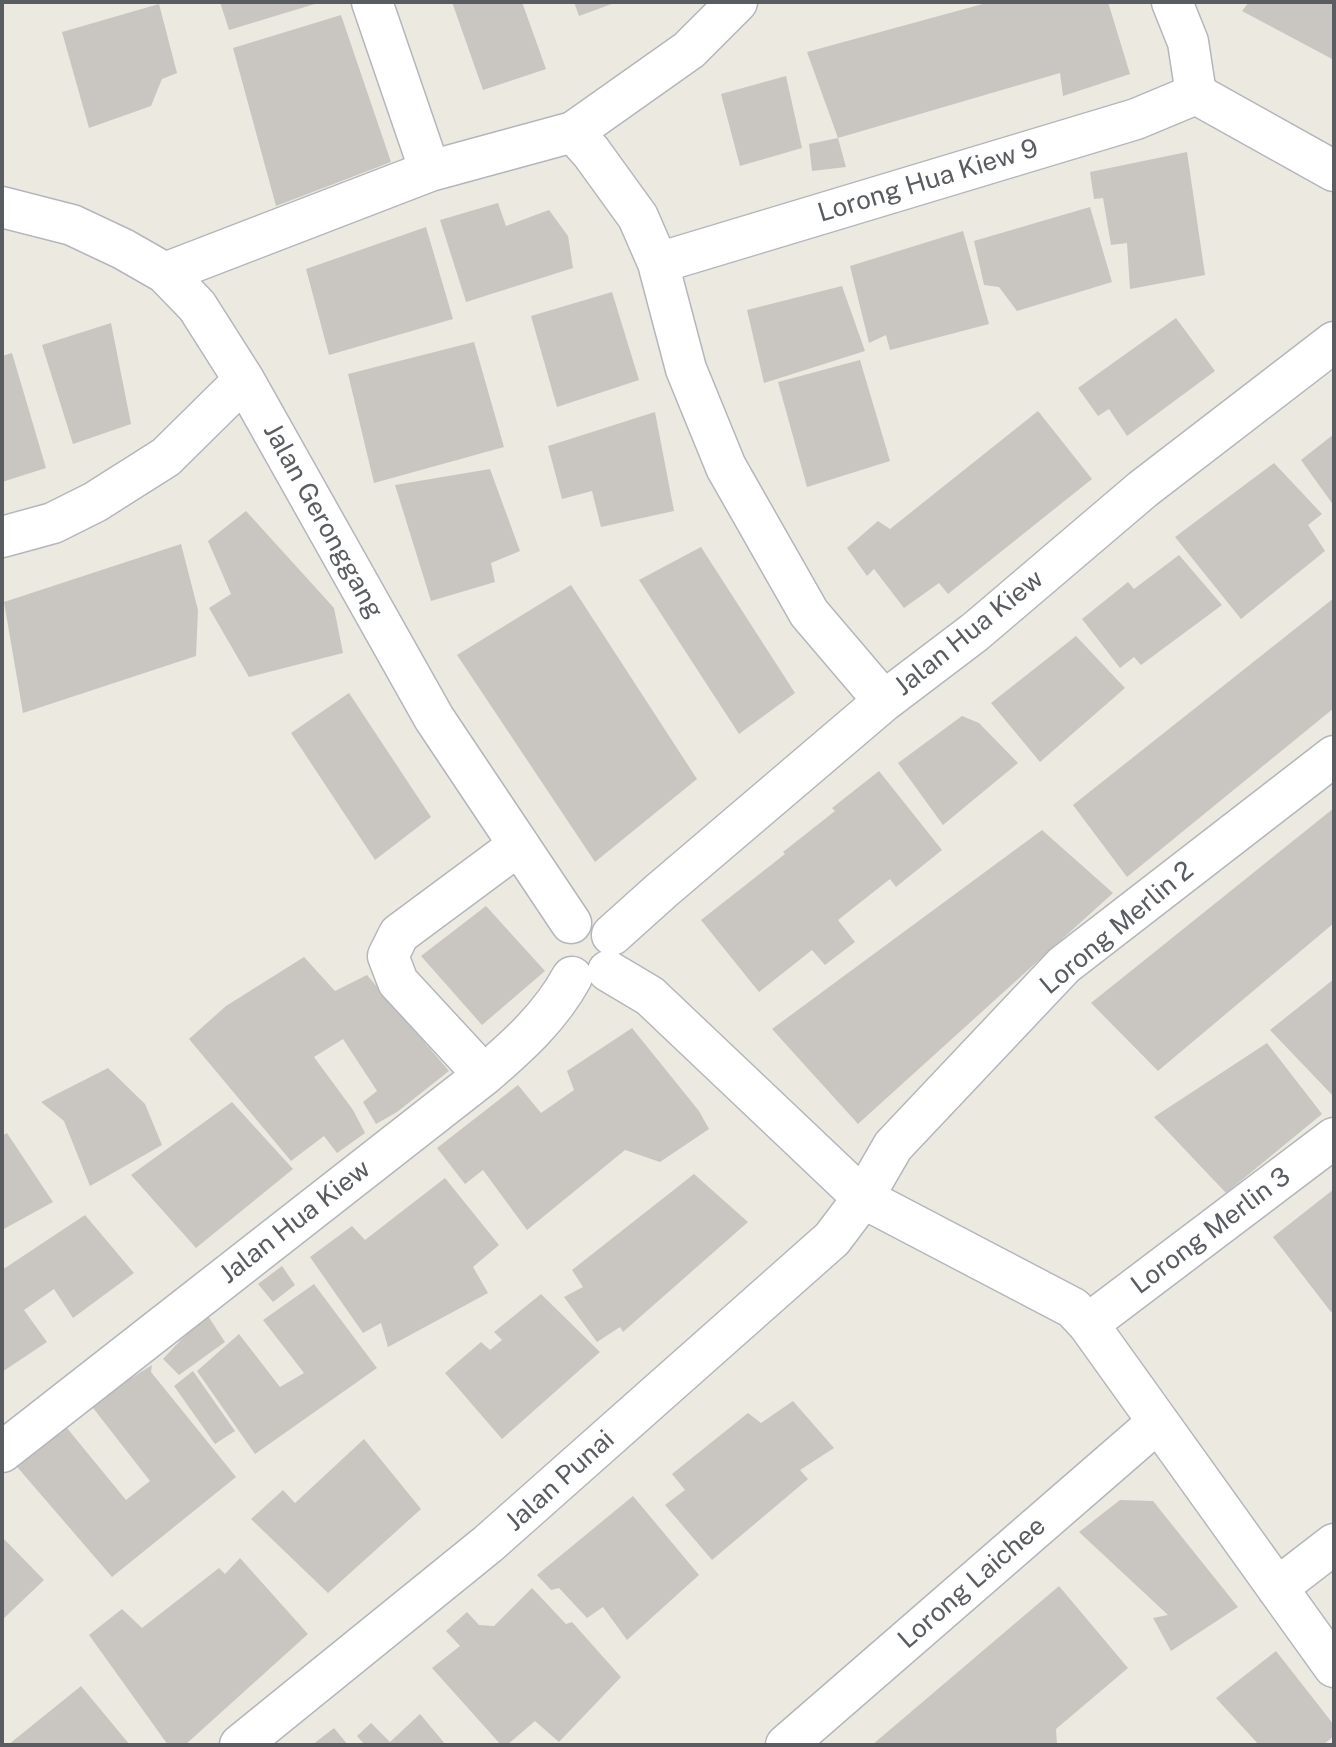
<!DOCTYPE html>
<style>
body{margin:0}
#map{position:relative;width:1336px;height:1747px;overflow:hidden;background:#ece9e1;font-family:"Public Sans",sans-serif}
canvas{display:block}
.frame{position:absolute;inset:0;border:4px solid #595d61;pointer-events:none}
</style>
<div id="map">
<canvas width="1336" height="1747"></canvas>
<div class="frame"></div>
</div>
<script>
const ctx = document.querySelector('canvas').getContext('2d');
ctx.lineJoin = 'round';
function paint(path, color) {
  ctx.fillStyle = color;
  ctx.fill(path, 'evenodd');
}
function trace(path, color, width, dash) {
  ctx.strokeStyle = color;
  ctx.lineWidth = width;
  ctx.lineCap = dash ? 'butt' : 'round';
  ctx.setLineDash(dash || []);
  ctx.stroke(path);
}
function write(font, color, halo, rows, align = 'center') {
  ctx.font = font + ' "Public Sans",sans-serif';
  ctx.lineWidth = 6;
  ctx.setLineDash([]);
  ctx.textBaseline = 'middle';
  ctx.strokeStyle = halo;
  ctx.fillStyle = color;
  for (const [text, x, y, turn = 0] of rows) {
    ctx.save();
    ctx.translate(x, y);
    ctx.rotate((+turn || 0) * Math.PI / 180);
    ctx.textAlign = isNaN(turn) ? turn : align;
    if (halo) ctx.strokeText(text, 0, 0);
    ctx.fillText(text, 0, 0);
    ctx.restore();
  }
}
paint(new Path2D(`
 M220,2H318V3L229,30Z
 M452,2H522L546,69L483,90Z
 M574,2H617L579,16Z
 M990,2H1108L1130,74L1063,96L1060,73L838,138L846,167L812,171L809,144L838,138L807,52Z
 M1249,2H1334V60L1242,11Z
 M159,4L177,73L162,79L151,106L89,128L62,32Z
 M341,15L391,162L276,206L233,48Z
 M786,76L802,148L740,166L721,94Z
 M1187,152L1205,275L1130,289L1127,243L1111,245L1103,198L1094,199L1090,172Z
 M498,203L506,226L549,210L568,236L573,268L466,302L440,220Z
 M1090,207L1112,282L1017,311L999,287L984,285L974,241Z
 M426,227L453,319L329,355L306,269Z
 M963,231L989,324L890,350L886,335L869,343L850,266Z
 M842,286L865,351L764,383L747,310Z
 M612,292L639,380L557,407L531,316Z
 M1176,318L1215,371L1127,436L1109,409L1098,416L1078,388Z
 M111,323L131,424L73,444L42,345Z
 M474,342L504,447L374,483L348,374Z
 M12,353L46,468L2,482V356Z
 M860,360L890,461L807,487L778,382Z
 M1038,411L1092,479L948,594L939,583L904,608L874,569L867,576L847,548L878,521L890,529Z
 M655,412L674,511L601,527L592,491L562,499L548,446Z
 M1334,434V506L1301,460Z
 M1274,463L1322,514L1308,525L1325,551L1241,619L1175,537Z
 M490,469L520,551L491,563L495,582L431,601L395,485Z
 M246,511L334,608L343,653L249,677L209,608L231,594L208,541Z
 M181,544L198,610L196,656L23,713L4,602Z
 M701,547L795,693L739,734L639,580Z
 M1179,555L1222,605L1141,665L1134,657L1120,668L1082,619L1128,582L1134,589Z
 M571,585L697,779L595,862L457,655Z
 M1334,598V708L1127,877L1073,805Z
 M1076,636L1125,688L1040,762L991,703Z
 M349,693L431,817L375,860L291,733Z
 M962,716L979,723L1018,763L943,825L898,763Z
 M879,771L942,850L896,887L890,879L838,920L855,942L825,965L812,950L759,992L701,920L785,854L783,852L835,811L832,808Z
 M1334,808V923L1158,1071L1091,1003Z
 M1042,830L1113,893L858,1124L772,1029Z
 M486,906L545,971L482,1025L421,956Z
 M304,957L335,991L367,975L449,1071L397,1112L376,1124L363,1102L377,1091L343,1039L314,1057L353,1110L365,1133L337,1153L324,1136L291,1161L189,1039L226,1006Z
 M1334,979V1097L1270,1030Z
 M632,1028L699,1111L709,1129L660,1162L625,1150L527,1230L483,1170L465,1184L437,1148L518,1085L541,1113L574,1090L567,1071Z
 M1267,1043L1322,1114L1226,1193L1154,1117Z
 M108,1068L145,1104L162,1145L90,1186L64,1121L41,1102Z
 M232,1102L293,1169L196,1248L131,1175Z
 M7,1133L53,1202L2,1230V1136Z
 M694,1174L748,1222L623,1332L620,1327L597,1342L564,1297L583,1287L572,1270Z
 M445,1178L499,1245L473,1267L488,1293L388,1347L381,1323L363,1333L310,1257L352,1226L365,1240Z
 M1334,1189V1310L1331,1312L1273,1237Z
 M85,1215L134,1273L73,1318L54,1289L24,1310L47,1342L2,1372V1270Z
 M282,1266L295,1285L273,1302L258,1284Z
 M314,1284L377,1368L255,1454L197,1371L239,1334L280,1387L304,1373L263,1320Z
 M541,1294L600,1352L502,1439L445,1373L481,1342L490,1350L502,1340L494,1332Z
 M206,1313L225,1342L179,1375L163,1359Z
 M152,1365L151,1372L236,1477L112,1577L12,1461L62,1422L126,1500L150,1481L90,1404Z
 M193,1371L235,1431L215,1444L174,1386Z
 M793,1401L834,1448L800,1470L808,1479L712,1560L665,1505L685,1490L672,1474L748,1413L761,1423Z
 M364,1439L421,1509L328,1593L251,1519L283,1490L295,1503Z
 M633,1496L699,1575L627,1640L603,1607L587,1618L559,1588L551,1590L537,1575Z
 M1120,1500L1153,1501L1238,1607L1171,1651L1153,1618L1168,1615L1079,1532Z
 M2,1537L44,1580L2,1620Z
 M240,1558L308,1634L185,1745H168L89,1635L122,1609L142,1628L219,1568L225,1574Z
 M1059,1586L1128,1668L1056,1729L1057,1745H872Z
 M532,1588L566,1624L572,1622L621,1677L559,1742L535,1721L507,1745H501L432,1668L460,1646L446,1631L467,1612L479,1625L494,1626Z
 M1276,1651L1334,1725V1736L1323,1745H1259L1216,1698Z
 M81,1686L130,1745H8Z
 M420,1714L446,1745H365L357,1736L371,1723L390,1742Z
 M334,1728L348,1745H312Z`), '#c9c5c0');
const minor = new Path2D(`
 M372,2L430,171
 M1172,2L1188,42L1196,94
 M1196,94L1334,171
 M573,132L689,50L737,2
 M2,207L72,225L123,249L165,273L197,306L244,380L434,718L571,923
 M658,263L1136,119L1196,94
 M165,273L430,171L573,132L591,152L638,217L658,263L686,369L726,467L809,613L884,701
 M2,537L53,523L95,502L166,457L244,380
 M612,935L661,891L884,701L975,632L1143,489L1334,342
 M608,971L650,996L863,1198L1073,1308L1088,1324L1334,1667
 M484,1075L398,982L388,956L399,934L519,845
 M1088,1324L1334,1138
 M2,1452L484,1075C519,1045 550,1017 572,977
 M1277,1588L1334,1544
 M240,1745L488,1544L832,1239L863,1198L893,1146L1064,965L1334,756
 M786,1745L1158,1422`);
trace(minor, '#b3b7bb', 43);
trace(minor, '#fff', 40);
write('26px', '#595d61', '#fff', [
 ["Lorong Hua Kiew 9",928,181,-17],
 ["Jalan Geronggang",323,521,61],
 ["Jalan Hua Kiew",969,633,-39],
 ["Lorong Merlin 2",1117,928,-40],
 ["Jalan Hua Kiew",295,1222,-38],
 ["Lorong Merlin 3",1211,1231,-37],
 ["Jalan Punai",560,1481,-42],
 ["Lorong Laichee",972,1583,-41]
]);
</script>
